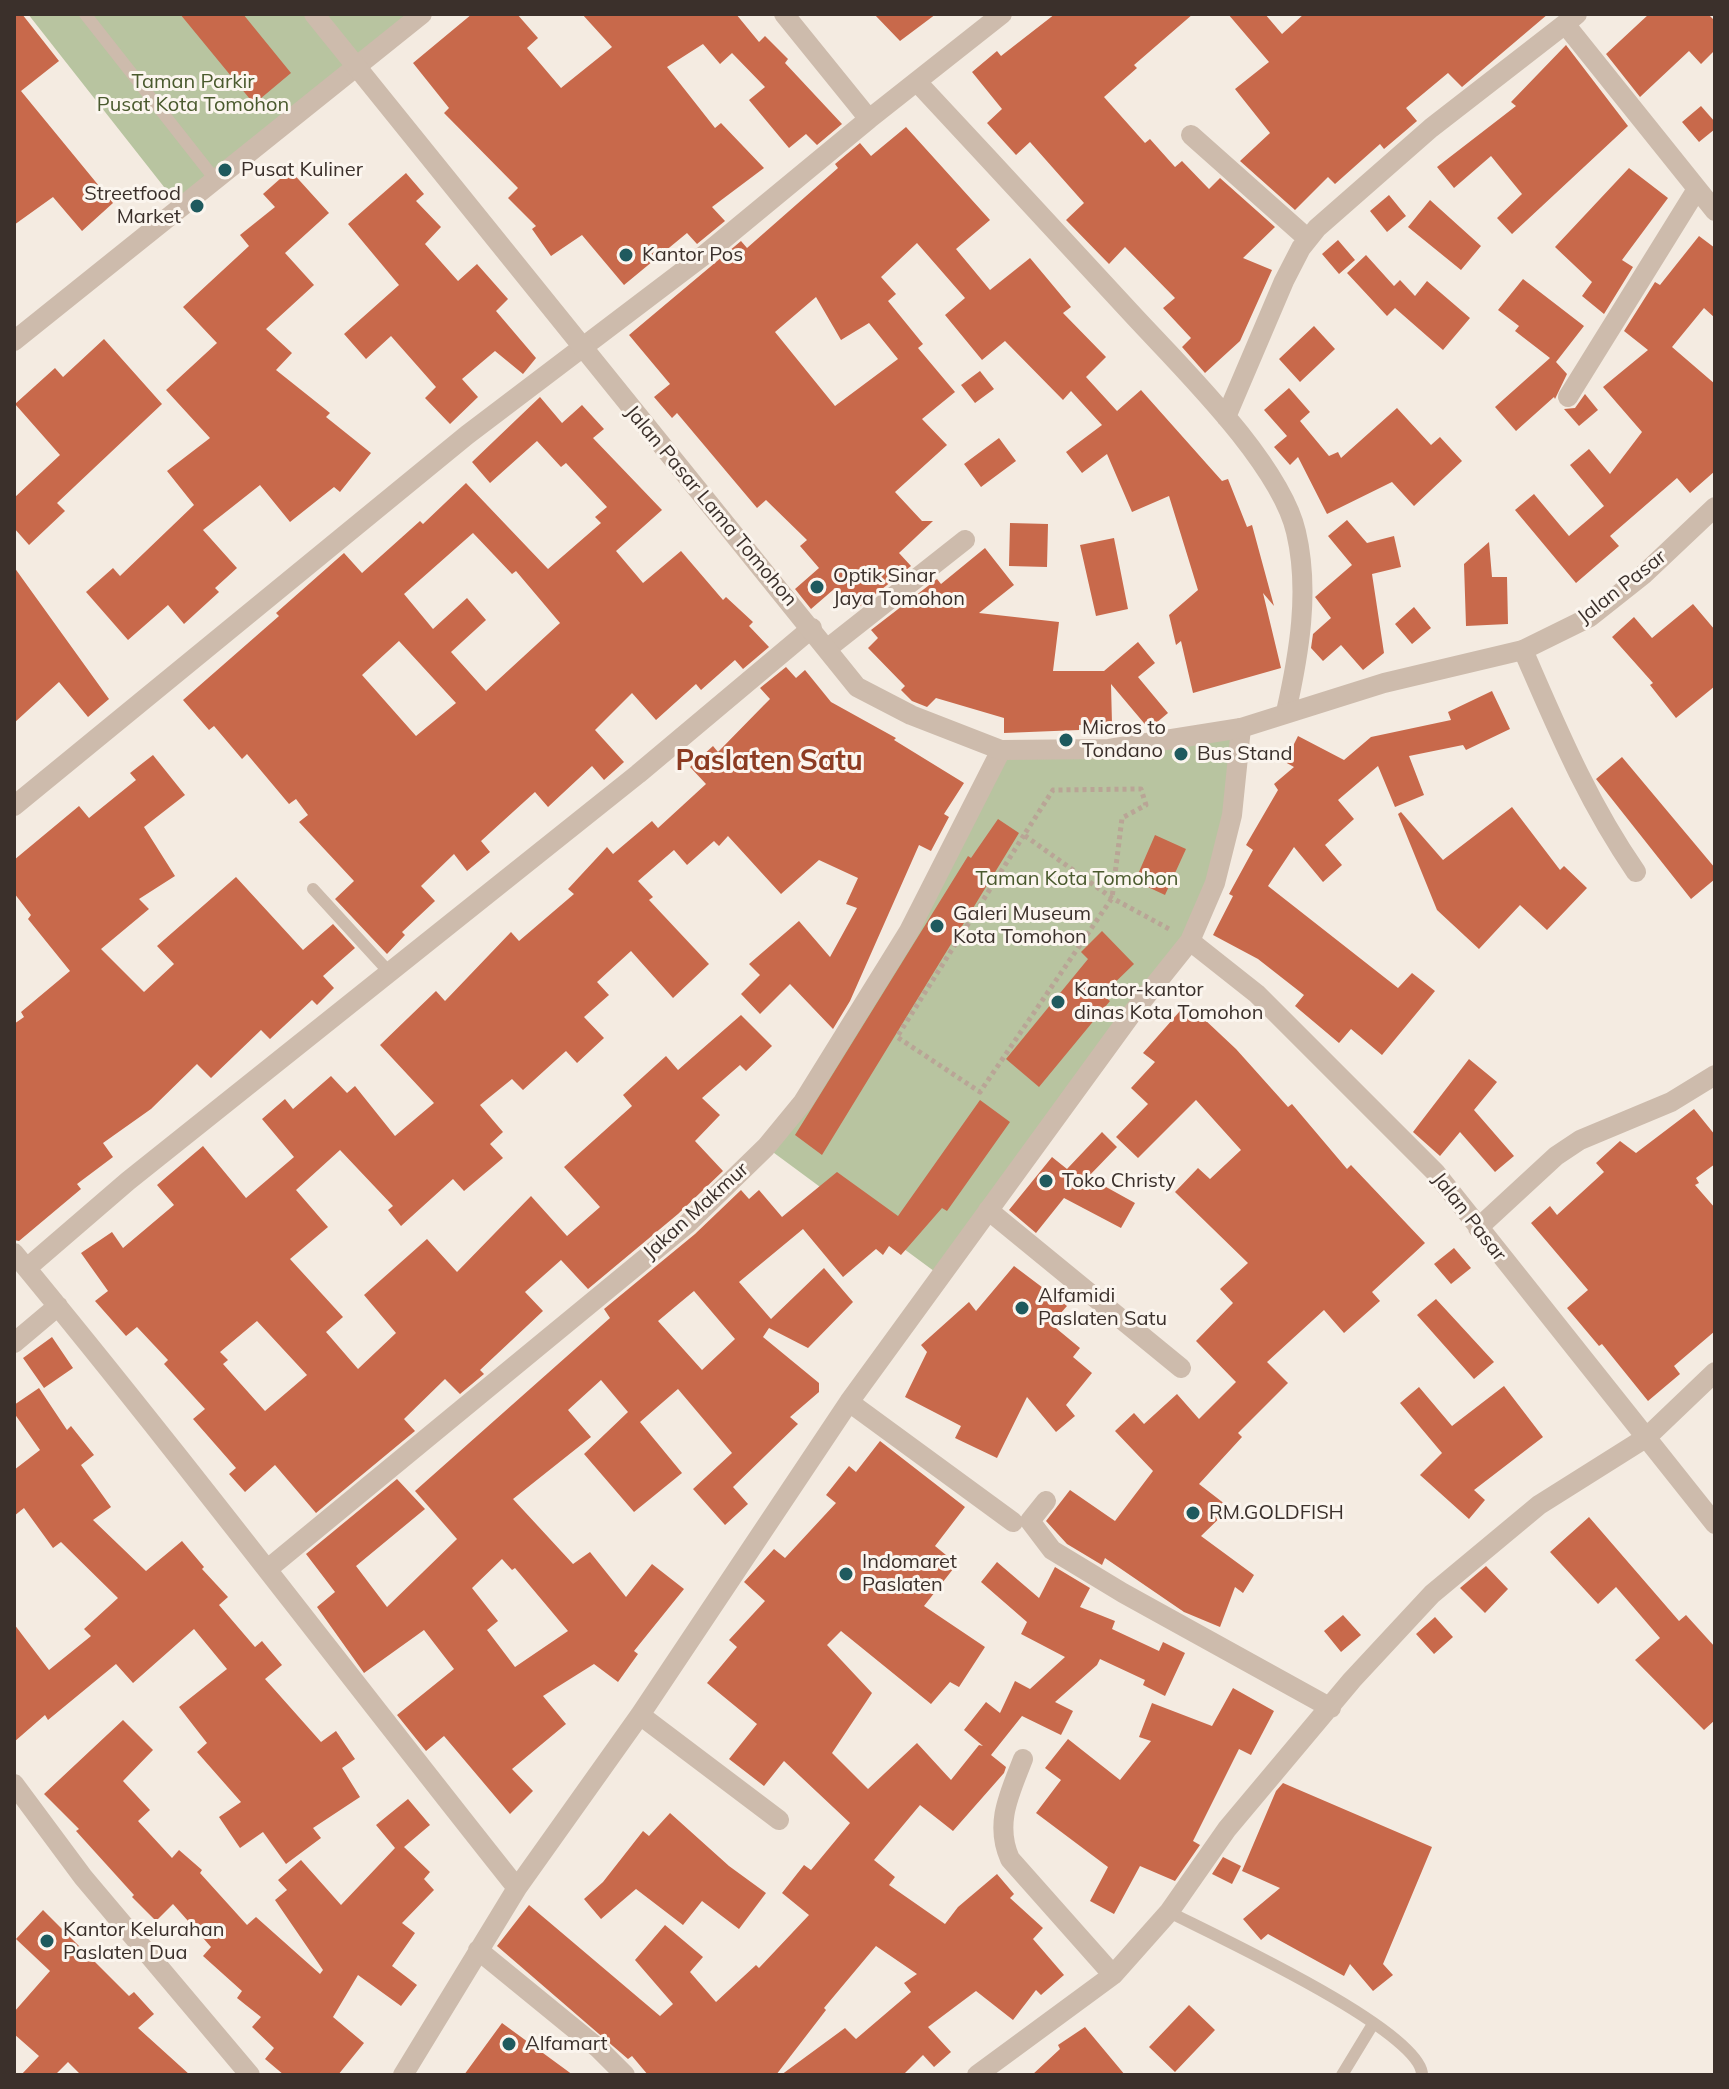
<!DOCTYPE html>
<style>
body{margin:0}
#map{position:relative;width:1729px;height:2089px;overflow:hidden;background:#f4ebe1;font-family:Mulish,sans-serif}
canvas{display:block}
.frame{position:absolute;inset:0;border:16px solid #3b302b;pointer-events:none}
</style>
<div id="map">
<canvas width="1729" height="2089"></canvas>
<div class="frame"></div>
</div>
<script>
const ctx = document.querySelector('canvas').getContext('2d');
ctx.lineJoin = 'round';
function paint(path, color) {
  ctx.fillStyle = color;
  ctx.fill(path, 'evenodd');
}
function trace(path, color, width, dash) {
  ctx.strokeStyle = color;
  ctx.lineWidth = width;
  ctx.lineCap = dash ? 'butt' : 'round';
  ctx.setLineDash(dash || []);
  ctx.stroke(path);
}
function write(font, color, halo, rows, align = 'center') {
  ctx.font = font + ' Mulish,sans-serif';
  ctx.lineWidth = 6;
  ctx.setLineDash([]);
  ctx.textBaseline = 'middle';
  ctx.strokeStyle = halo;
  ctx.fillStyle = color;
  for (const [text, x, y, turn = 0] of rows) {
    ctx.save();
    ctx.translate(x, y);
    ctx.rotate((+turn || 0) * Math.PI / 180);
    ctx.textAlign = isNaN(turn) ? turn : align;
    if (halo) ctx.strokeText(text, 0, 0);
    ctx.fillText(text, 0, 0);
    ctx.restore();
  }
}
paint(new Path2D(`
 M28,14H422L179,206Z
 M1241,728L1232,815L1190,941L942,1277L766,1147L803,1101L1001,750Z`), '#b8c4a0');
paint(new Path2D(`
 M14,14H22L59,61L21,91L113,203L82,231L53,197L14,225Z
 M180,14H243L291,73L254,104Z
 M472,14H517L538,38L527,48L561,88L612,47L582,14H736L759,42L765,36L788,59L785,63L842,124L817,145L806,134L789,148L749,100L765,87L732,53L720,64L703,44L667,67L715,128L721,123L764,168L712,207L725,221L697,244L687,233L624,285L582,235L551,256L532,229L536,226L508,198L518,188L444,113L449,108L413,63Z
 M874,14H936L900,41Z
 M1055,14H1193L1134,65L1137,68L1104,97L1145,143L1150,139L1175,167L1182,161L1209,189L1220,178L1275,227L1243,258L1272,270L1240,341L1205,373L1182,347L1191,338L1163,308L1175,298L1125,247L1109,264L1066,220L1084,203L1030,142L1016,155L987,123L1002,109L972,72L997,51L1001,56Z
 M1228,14H1265L1282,34L1304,14H1548L1462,87L1448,73L1406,108L1417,121L1384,149L1380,144L1335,184L1328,177L1295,210L1240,161L1270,133L1235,89L1269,62Z
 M1649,14H1708L1715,21V50L1701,64L1689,51L1640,97L1606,54Z
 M1566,45L1628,126L1512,234L1497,218L1522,194L1491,156L1454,188L1437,167L1516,106L1511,102Z
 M1701,106L1715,122V129L1699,142L1682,122Z
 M906,127L990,220L956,249L990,290L1030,258L1071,307L1063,313L1106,357L1086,377L1117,411L1141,390L1222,481L1228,479L1247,527L1252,525L1274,606L1263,593L1281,668L1193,693L1181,641L1176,645L1169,615L1198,590L1169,496L1132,512L1107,454L1082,473L1066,452L1102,425L1071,391L1063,400L1005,341L982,360L945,315L965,298L917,243L881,277L896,294L888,301L923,344L918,348L955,392L922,419L947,445L895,492L922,521H933L899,553L911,566L853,612L833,590L811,609L795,589L819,568L800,546L807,540L766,500L757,508L677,413L672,418L654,397L670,384L629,335L741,241L747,248L838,168L835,164L860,143L871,156ZM816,297L841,340L869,323L898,359L835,406L775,332Z
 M1629,168L1668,198L1622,260L1633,267L1604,314L1582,296L1592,282L1555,247Z
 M290,170L329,213L285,253L314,285L266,329L292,353L276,370L330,413L326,417L371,453L340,492L334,487L290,522L260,485L203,530L237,568L215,588L219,592L184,624L168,605L128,640L86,592L113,568L120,576L194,505L167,471L210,438L166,390L217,343L183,307L249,246L240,235L275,207L263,194Z
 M406,173L424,194L416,201L441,227L425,244L458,281L477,264L508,299L496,311L536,358L523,374L495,351L462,379L478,397L450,424L425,398L436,387L391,336L366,359L344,334L399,285L348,224Z
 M1389,195L1406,216L1387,232L1370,211Z
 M1430,200L1481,246L1461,270L1408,227Z
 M1699,236L1715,248V318L1704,308L1672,347L1715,384V471L1690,493L1677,478L1610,536L1619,546L1576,583L1515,510L1534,494L1569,536L1604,506L1570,465L1589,449L1610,474L1642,432L1603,387L1648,350L1624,331L1655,282L1660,285Z
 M1338,240L1355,260L1339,274L1322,254Z
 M1366,255L1394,286L1400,280L1415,296L1427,281L1470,318L1443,350L1395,308L1387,316L1347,273Z
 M1523,279L1584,326L1556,362L1567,374L1555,399L1554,397L1516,431L1495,407L1550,358L1515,331L1519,326L1498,310Z
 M1314,326L1335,349L1300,382L1279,359Z
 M104,339L162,404L57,503L65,511L29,545L14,528V498L60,455L15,404L55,368L63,377Z
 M980,371L994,389L975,403L961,385Z
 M1289,388L1310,412L1300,421L1329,456L1338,452L1341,458L1397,408L1431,445L1440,437L1462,461L1414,506L1392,482L1327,514L1298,457L1290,465L1274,447L1287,436L1264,410Z
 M1585,394L1598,410L1579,426L1564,409L1575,408Z
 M540,397L562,423L582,405L604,429L593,438L662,510L616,551L643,583L681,551L723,600L726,597L753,622L749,626L769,647L743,669L735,660L701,690L696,684L656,720L632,693L595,730L624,762L604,780L592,766L548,807L535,792L481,841L490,852L467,871L454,854L421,886L435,901L402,932L405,935L387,954L335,899L354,881L299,822L308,815L296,799L289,804L247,754L242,759L214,726L209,730L183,700L279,616L276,613L344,553L362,573L420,521L423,524L466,483L548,569L601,523L595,517L607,507L566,463L561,467L537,441L490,483L472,462ZM473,533L512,574L516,571L560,623L486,691L451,652L486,620L467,598L433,629L404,594ZM399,641L456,703L416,736L362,675Z
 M999,438L1016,461L981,487L964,464Z
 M1347,520L1367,543L1394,536L1401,567L1372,574L1384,653L1363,670L1341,645L1323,661L1311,648L1313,634L1331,618L1315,597L1352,565L1328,536Z
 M1010,523L1048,524L1047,567L1009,566Z
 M1114,538L1128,609L1096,616L1080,545Z
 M1489,542L1492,577H1507L1508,624L1466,626L1464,564Z
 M985,548L1014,585L979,613L1059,622L1053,671H1104L1138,642L1155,663L1138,677L1168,713L1149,729L1111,684L1112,724L1079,725V730L1004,733V718L936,698L927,707L912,701L901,690L905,686L868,648L878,638L871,630L937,579L941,584Z
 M14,567L109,699L88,717L59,682L14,723Z
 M1693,604L1715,630V686L1676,718L1650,685L1653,683L1612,637L1634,617L1652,638Z
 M1414,607L1431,628L1412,644L1395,624Z
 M786,667L796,678L805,670L831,702L896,738L894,740L964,783L944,814L949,817L931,851L919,845L850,1001L833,1029L790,984L760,1014L741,994L760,975L749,964L799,921L830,957L857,908L846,904L858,878L819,860L781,894L728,836L719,846L714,841L687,865L674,850L638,881L653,897L649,900L709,964L673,998L631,951L597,982L609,995L584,1017L604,1038L577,1063L566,1051L523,1090L512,1079L480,1105L503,1132L490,1144L503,1158L464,1191L453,1179L401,1226L388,1210L393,1206L340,1150L296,1190L328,1227L290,1259L343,1317L326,1332L358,1369L396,1333L364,1295L427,1239L457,1272L531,1196L567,1236L600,1207L564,1167L632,1106L623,1095L666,1056L678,1070L741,1015L772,1046L746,1071L740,1065L702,1098L720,1115L695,1141L723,1171L678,1214L588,1289L561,1260L525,1292L543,1311L480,1370L484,1374L460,1394L445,1379L404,1419L415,1431L316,1513L275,1465L245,1492L229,1474L236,1468L193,1419L205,1409L164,1364L168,1360L137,1327L126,1336L95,1301L108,1291L81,1253L112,1232L123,1248L174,1205L157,1185L203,1146L246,1198L294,1157L262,1119L285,1099L293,1109L331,1076L347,1093L355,1086L395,1136L434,1103L380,1045L436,991L445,1001L511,932L519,941L574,894L568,889L607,847L613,854L652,821L658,828L706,784L690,767L713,746L718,752L764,705L770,699L760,688ZM257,1321L307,1375L265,1411L223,1364L228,1360L220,1352Z
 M1492,691L1510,729L1466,750L1463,745L1409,756L1424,795L1395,807L1378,766L1338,800L1354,819L1325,845L1342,865L1323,882L1294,847L1268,886L1398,988L1412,973L1435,991L1382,1055L1351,1029L1339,1043L1295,1006L1304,995L1258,959L1213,935L1233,896L1229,894L1253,850L1246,845L1278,790L1274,784L1294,767L1285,762L1298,736L1344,760L1371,737L1451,720L1448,712Z
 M153,755L185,795L144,827L175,876L139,899L149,909L101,949L144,992L174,964L157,946L236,877L303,950L333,924L355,948L323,976L334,988L317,1005L312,1000L270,1039L261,1030L211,1078L197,1064L151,1109L103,1143L113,1157L77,1184L81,1189L19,1241L14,1240V1024L24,1017L21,1012L70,971L28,919L31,915L14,893V860L79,806L89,818L136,780L130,773Z
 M1622,757L1715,868V879L1691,899L1596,779Z
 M1512,807L1560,870L1564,866L1587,888L1547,930L1520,905L1479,949L1437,910L1398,814L1401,812L1443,860Z
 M998,819L1019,833L822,1155L795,1135L968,856L971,858Z
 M1155,835L1186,849L1165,895L1135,881Z
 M1102,931L1134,964L1102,995L1110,1001L1039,1087L1006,1059L1088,959L1081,952Z
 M1187,1003L1236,1049L1288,1107L1292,1104L1347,1169L1351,1165L1425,1243L1372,1292L1380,1301L1344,1333L1324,1310L1267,1362L1288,1383L1238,1433L1242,1437L1199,1484L1230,1508L1201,1536L1254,1575L1243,1593L1235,1587L1220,1627L1184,1612L1105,1558L1102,1565L1067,1544L1046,1521L1070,1490L1115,1521L1153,1471L1115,1431L1134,1413L1144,1424L1177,1394L1199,1419L1236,1382L1196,1341L1233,1303L1220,1289L1248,1263L1175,1192L1198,1168L1210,1179L1241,1150L1196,1100L1138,1158L1116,1137L1148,1104L1131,1088L1155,1062L1143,1053Z
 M1469,1059L1497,1082L1474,1110L1514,1156L1495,1172L1460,1132L1440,1156L1413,1132Z
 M980,1100L1010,1122L947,1211L942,1208L901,1255L889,1246L883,1255L876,1249L843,1277L803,1229L739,1282L771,1319L824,1268L853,1302L808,1348L769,1328L763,1337L819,1383V1392L790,1417L798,1424L733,1487L748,1504L725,1525L693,1489L732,1453L678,1389L640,1422L682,1473L634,1512L584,1454L628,1412L601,1380L568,1410L591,1437L513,1499L573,1564L590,1552L626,1597L652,1564L684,1589L634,1651L638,1654L618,1682L594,1664L543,1696L566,1724L512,1769L533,1791L510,1814L444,1736L426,1751L397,1715L454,1669L424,1630L364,1673L317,1607L335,1592L306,1554L397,1479L425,1509L356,1566L387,1607L457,1539L415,1491L610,1318L604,1309L695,1234L741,1190L749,1199L759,1190L782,1217L837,1172L898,1216ZM694,1291L735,1339L702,1370L658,1321ZM502,1559L512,1570L515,1568L568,1631L515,1667L487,1630L498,1621L472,1588Z
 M1694,1109L1715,1135V1164L1696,1178L1699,1183L1695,1185L1715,1208V1331L1674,1366L1680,1374L1648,1401L1602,1344L1599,1346L1567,1308L1588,1290L1531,1223L1550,1206L1557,1215L1604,1172L1596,1163L1620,1141L1636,1153Z
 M1102,1132L1117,1147L1088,1177L1135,1203L1121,1228L1064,1198L1036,1233L1009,1210L1052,1157L1067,1169Z
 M1454,1248L1471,1268L1451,1284L1434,1264Z
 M1014,1266L1067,1306L1051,1324L1080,1348L1073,1357L1092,1373L1066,1405L1075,1416L1056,1432L1027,1397L997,1458L955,1438L961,1426L905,1397L927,1352L921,1345L969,1302L976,1311Z
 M1436,1299L1494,1362L1474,1379L1417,1315Z
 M52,1337L73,1368L44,1388L23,1358Z
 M1504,1386L1543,1437L1474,1490L1485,1500L1469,1519L1420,1475L1442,1453L1400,1403L1419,1387L1452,1426Z
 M39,1388L67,1430L71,1426L94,1455L81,1465L111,1507L93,1520L146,1571L182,1541L204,1567L202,1569L228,1597L219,1605L255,1647L262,1641L282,1665L265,1679L321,1742L336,1731L355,1759L342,1768L360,1797L313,1828L321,1838L286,1864L263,1832L240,1848L219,1817L241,1802L197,1752L207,1743L179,1707L227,1669L194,1629L133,1683L116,1664L48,1720L45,1715L14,1742V1624L49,1670L91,1636L84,1629L118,1598L61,1542L53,1548L24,1508L14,1516V1470L40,1450L14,1413V1405Z
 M880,1441L965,1507L935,1546L957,1564L924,1606L985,1647L959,1687L950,1682L931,1704L841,1631L827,1645L872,1693L832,1753L868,1789L917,1743L951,1780L979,1745L983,1746L964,1730L986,1702L1000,1713L1015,1681L1030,1689L1065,1657L1021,1634L1027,1622L981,1582L997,1562L1039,1598L1055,1567L1090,1588L1080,1607L1115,1621L1112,1629L1159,1651L1163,1642L1185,1653L1165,1696L1143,1685L1145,1680L1100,1659L1097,1665L1055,1702L1073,1711L1061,1735L1022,1716L991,1755L1006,1767L1004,1773L953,1831L920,1805L874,1860L895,1877L889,1885L945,1924L958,1907L997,1874L1014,1894L1010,1898L1043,1928L1033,1939L1064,1975L1041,1995L1036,1990L1013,2020L976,1991L928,2027L951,2052L934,2067L923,2055L903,2075H781L845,2028L856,2039L911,1992L904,1983L917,1974L876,1946L824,2008L826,2010L776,2075H648L632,2056L628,2059L497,1946L529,1905L660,2016L673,2004L635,1960L665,1925L703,1957L690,1972L716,2002L756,1965L759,1968L809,1915L782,1893L804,1865L811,1870L850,1823L784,1761L764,1786L729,1759L757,1724L707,1683L737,1647L729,1640L765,1601L744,1582L774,1549L785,1558L836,1503L826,1495L849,1466L856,1472Z
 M1589,1517L1679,1621L1686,1615L1715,1647V1720L1704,1730L1635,1660L1660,1638L1616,1587L1598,1604L1550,1552Z
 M1486,1566L1508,1589L1485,1613L1460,1588Z
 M1343,1615L1361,1635L1341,1652L1324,1631Z
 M1435,1617L1453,1637L1434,1654L1416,1634Z
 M1233,1688L1274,1711L1251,1755L1239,1749L1193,1841L1200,1845L1175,1881L1140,1866L1114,1914L1090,1901L1108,1867L1036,1813L1061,1780L1045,1768L1068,1739L1120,1780L1151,1741L1139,1737L1152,1703L1212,1726Z
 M123,1720L153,1750L123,1781L150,1810L138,1821L172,1858L179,1850L202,1870L200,1873L247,1925L256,1917L320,1974L323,1970L275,1900L287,1890L278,1880L301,1860L341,1905L395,1848L376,1825L408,1799L430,1825L404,1847L430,1872L424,1879L434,1890L402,1923L415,1933L392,1966L417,1985L401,2006L358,1975L333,2017L364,2043L338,2075H284L265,2059L274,2048L252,2027L261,2017L237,1998L242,1991L203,1956L211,1947L173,1904L156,1921L132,1897L134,1895L76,1831L79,1829L44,1794Z
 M1283,1783L1432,1847L1383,1964L1393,1975L1373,1991L1350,1964L1344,1976L1268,1934L1261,1940L1243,1919L1280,1888L1242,1871L1276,1791Z
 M670,1813L729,1866L766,1893L739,1929L702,1901L683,1925L636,1889L601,1919L584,1899L603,1882L643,1831L649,1836Z
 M1223,1857L1241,1866L1232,1884L1212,1874Z
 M43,1910L129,1996L134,1992L154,2014L138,2028L190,2075H81L68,2062L55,2075H21L39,2056L14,2034V2012L50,1971L16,1939Z
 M1189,2005L1215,2030L1175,2072L1149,2047Z
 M502,2023L573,2075H464Z
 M1085,2027L1125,2075H1032L1060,2049L1058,2045Z`), '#c8694b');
trace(new Path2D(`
 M1024,835L897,1037L980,1092L1112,898L1122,818L1146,805L1141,789L1053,790L1024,835L1112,898L1171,930`), '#b9a596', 5, [4, 4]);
trace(new Path2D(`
 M85,14L214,178
 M313,889L389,972
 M1169,1912C1212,1934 1423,2031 1422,2075
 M1342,2075L1373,2024`), '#cdbbac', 12);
trace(new Path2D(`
 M784,14L869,119L1002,14
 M1577,14L1565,24L1715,211
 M918,83C990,160 1061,237 1133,315C1181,367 1280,463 1296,532C1310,591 1299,654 1286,712
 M1191,135L1308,239
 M14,341L422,14
 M1568,397L1697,189
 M1226,417L1284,281L1301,248L1317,228L1431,128L1565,24
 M828,648L965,540
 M1523,650C1558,730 1586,799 1636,872
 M14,806L467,435L703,256L869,119
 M1190,941L1257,994L1435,1172L1715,1524
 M988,1210L1181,1368
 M1478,1228L1556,1156L1580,1140L1671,1102L1715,1075
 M14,1253C186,1461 349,1677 517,1888
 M27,1268L128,1181L638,774L812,628
 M14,1343L58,1306
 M849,1402L1013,1522
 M1046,1501L1030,1521L1052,1550L1123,1593L1331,1708
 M269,1568L687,1224L766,1147L803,1102L909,931L1001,750
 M640,1715L779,1820
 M1023,1759C1010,1793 994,1823 1010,1859L1113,1975
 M14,1784L83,1877L250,2075
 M478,1950L598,2048L625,2075
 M403,2075L517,1888L640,1715L849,1402L1130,1016L1190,941L1215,883L1232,815L1241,728
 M977,2075L1113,1975L1169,1912L1227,1829L1352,1680L1432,1594L1539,1505L1647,1437L1715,1372`), '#cdbbac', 20);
trace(new Path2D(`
 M314,14L857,687L911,715L1001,750L1109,749L1241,728L1384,683L1523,650L1590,617L1643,575L1715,507`), '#cdbbac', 20);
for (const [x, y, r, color] of [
 [225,170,8,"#1f5a5e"],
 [197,206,8,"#1f5a5e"],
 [626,255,8,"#1f5a5e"],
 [817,587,8,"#1f5a5e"],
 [1066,740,8,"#1f5a5e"],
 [1181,754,8,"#1f5a5e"],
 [937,926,8,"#1f5a5e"],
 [1058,1002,8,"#1f5a5e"],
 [1046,1181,8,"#1f5a5e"],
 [1022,1308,8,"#1f5a5e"],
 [1193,1513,8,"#1f5a5e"],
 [846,1574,8,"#1f5a5e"],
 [47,1941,8,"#1f5a5e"],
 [509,2044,8,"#1f5a5e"]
]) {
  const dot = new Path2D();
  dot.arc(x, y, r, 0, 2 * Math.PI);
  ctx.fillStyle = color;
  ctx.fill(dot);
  trace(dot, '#fbf5ee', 3);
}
write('20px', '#4a5a2e', '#fbf5ee', [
 ["Taman Parkir",193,82],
 ["Pusat Kota Tomohon",193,105],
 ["Taman Kota Tomohon",1077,879]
]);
write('20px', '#3b302b', '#fbf5ee', [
 ["Pusat Kuliner",241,170],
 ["Streetfood",181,194,"right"],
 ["Market",181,217,"right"],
 ["Kantor Pos",642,255],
 ["Optik Sinar",833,576],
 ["Jaya Tomohon",833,599],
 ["Micros to",1082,728],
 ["Tondano",1082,751],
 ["Bus Stand",1197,754],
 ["Galeri Museum",953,914],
 ["Kota Tomohon",953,937],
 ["Kantor-kantor",1074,990],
 ["dinas Kota Tomohon",1074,1013],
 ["Toko Christy",1062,1181],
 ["Alfamidi",1038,1296],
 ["Paslaten Satu",1038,1319],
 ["RM.GOLDFISH",1209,1513],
 ["Indomaret",862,1562],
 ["Paslaten",862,1585],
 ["Kantor Kelurahan",63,1930],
 ["Paslaten Dua",63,1953],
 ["Alfamart",525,2044]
], 'left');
write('20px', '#3b302b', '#fbf5ee', [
 ["Jalan Pasar Lama Tomohon",711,506,50],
 ["Jalan Pasar",1622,587,-38],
 ["Jakan Makmur",696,1211,-42],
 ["Jalan Pasar",1469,1217,52]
]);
write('bold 28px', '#8c3b22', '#fbf5ee', [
 ["Paslaten Satu",769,762]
]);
</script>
